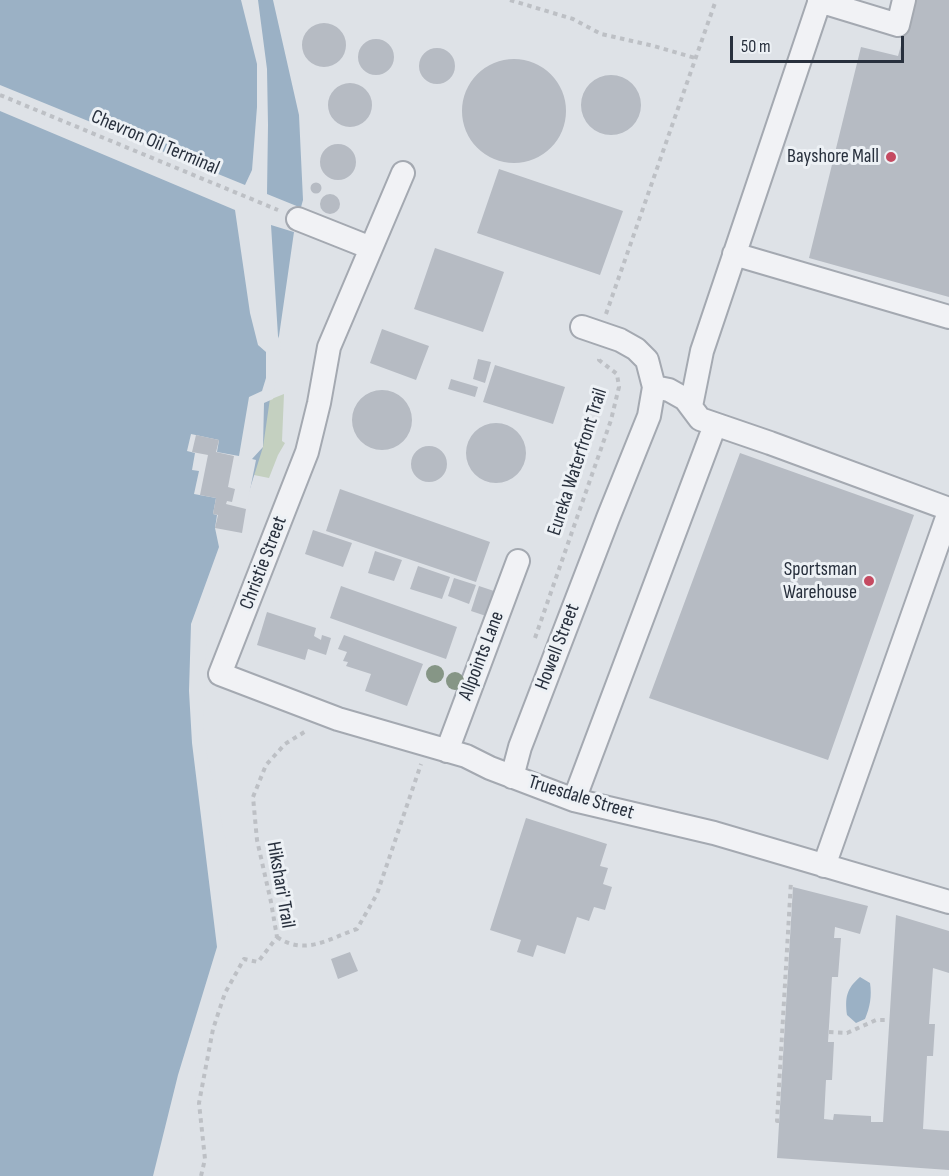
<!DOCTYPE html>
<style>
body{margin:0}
#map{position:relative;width:949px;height:1176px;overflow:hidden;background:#dee2e7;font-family:"Sofia Sans Condensed",sans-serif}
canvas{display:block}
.scale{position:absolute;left:730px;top:36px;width:174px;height:27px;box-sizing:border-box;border:3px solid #28303d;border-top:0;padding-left:8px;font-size:18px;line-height:21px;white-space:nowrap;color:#28303d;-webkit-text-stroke:4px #edf1f5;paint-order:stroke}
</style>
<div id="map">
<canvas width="949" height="1176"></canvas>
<div class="scale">50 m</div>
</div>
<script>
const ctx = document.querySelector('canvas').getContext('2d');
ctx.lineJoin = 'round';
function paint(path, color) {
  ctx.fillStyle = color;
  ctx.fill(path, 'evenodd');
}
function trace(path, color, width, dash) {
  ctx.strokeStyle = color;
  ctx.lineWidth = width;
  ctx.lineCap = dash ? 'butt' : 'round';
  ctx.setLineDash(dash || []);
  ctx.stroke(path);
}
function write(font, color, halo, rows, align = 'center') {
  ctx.font = font + ' "Sofia Sans Condensed",sans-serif';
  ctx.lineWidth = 6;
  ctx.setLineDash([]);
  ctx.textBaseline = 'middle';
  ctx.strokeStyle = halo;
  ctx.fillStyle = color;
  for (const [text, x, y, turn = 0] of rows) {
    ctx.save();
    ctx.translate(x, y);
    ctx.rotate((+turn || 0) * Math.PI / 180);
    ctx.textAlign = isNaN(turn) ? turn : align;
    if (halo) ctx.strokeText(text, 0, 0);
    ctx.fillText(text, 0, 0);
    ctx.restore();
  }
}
paint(new Path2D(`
 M284,394L282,441L285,443L278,455L269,478L254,475L264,402Z`), '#c4d0c0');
paint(new Path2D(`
 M0,0H273L299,115L303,200L294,232L263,447L227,562L204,624L200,736L225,945L169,1176H0Z
 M860,977L870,983C872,996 870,1007 865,1019L856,1023L847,1015C845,998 846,989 860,977Z`), '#9bb1c5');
paint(new Path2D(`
 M241,0H258L267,69L268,125L267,194L304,209L297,233L271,225L278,336L281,344L273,399L264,403L263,447L252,459L256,460L246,510L207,624L203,736L226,842L228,945L172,1176H153L178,1075L217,947L192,743L189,691L191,624L219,547L215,528L217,515L213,514L216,498L194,494L199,471L192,470L195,453L187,451L191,434L219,440L217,452L239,456L249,397L262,391L266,378V352L258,345L250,313L235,210L0,111V85L245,185L252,170L257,107V64Z`), '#dee2e7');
paint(new Path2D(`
 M914,0H949V297L809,258L861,47L898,56Z
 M302 45a22 22 0 1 1 44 0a22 22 0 1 1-44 0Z
 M358 57a18 18 0 1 1 36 0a18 18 0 1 1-36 0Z
 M419 66a18 18 0 1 1 36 0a18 18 0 1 1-36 0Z
 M462 111a52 52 0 1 1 104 0a52 52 0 1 1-104 0Z
 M581 105a30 30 0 1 1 60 0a30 30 0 1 1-60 0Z
 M328 105a22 22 0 1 1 44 0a22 22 0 1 1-44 0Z
 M320 162a18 18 0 1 1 36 0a18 18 0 1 1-36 0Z
 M499,169L623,211L600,275L477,233Z
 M310.5 188a5.5 5.5 0 1 1 11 0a5.5 5.5 0 1 1-11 0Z
 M320 204a10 10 0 1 1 20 0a10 10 0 1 1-20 0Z
 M435,248L504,272L483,332L414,309Z
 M382,329L429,346L416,380L370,363Z
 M478,359L491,362L485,383L473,379Z
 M495,365L565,387L553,424L483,402Z
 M451,379L478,387L475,397L448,389Z
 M352 420a30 30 0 1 1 60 0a30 30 0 1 1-60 0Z
 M466 453a30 30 0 1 1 60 0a30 30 0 1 1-60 0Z
 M196,435L219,440L216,452L234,456L228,487L235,489L232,502L227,501L226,504L246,509L242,533L215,528L218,515L213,514L216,498L200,495L208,455L192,452Z
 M411 464a18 18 0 1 1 36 0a18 18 0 1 1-36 0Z
 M740,453L914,515L828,760L649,698Z
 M340,489L490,542L476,582L326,531Z
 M313,530L352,543L343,567L305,554Z
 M375,551L402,560L394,581L368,573Z
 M418,566L450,577L442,599L410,589Z
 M454,578L476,585L469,604L448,596Z
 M341,586L457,627L446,659L330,618Z
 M479,586L494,591L486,616L471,611Z
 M267,612L316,628L314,636L321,640L322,635L331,638L326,655L308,649L305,660L257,645Z
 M344,635L423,664L407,706L365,691L371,674L346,666L348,662L343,661L347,652L338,649Z
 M526,818L607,844L600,866L608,868L603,884L612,887L605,910L594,907L589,921L577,917L565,954L537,945L533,957L517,952L521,940L490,930Z
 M793,887L868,906L860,934L835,927L834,938H841L838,977H832L828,1042H834L832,1080H826L824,1119L833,1120L834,1114L871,1116V1122H883L896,915L949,931V973L933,968L929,1024H935L933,1056H927L923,1129L949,1131V1170L777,1158Z
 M350,952L358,971L338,979L331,959Z`), '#b6bbc3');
const minor = new Path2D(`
 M819,1L898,25L904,0
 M403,173L329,347L319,403L307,452L220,674L338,719L466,756L490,768L574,800L714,833L949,902
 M298,219L371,248
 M734,254L949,317
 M654,387L669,390L685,399L700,419L770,443L949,509
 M691,406L702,351L820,0
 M447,751L518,561
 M512,777L520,747L608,518L649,416L654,387L647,360L636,349L620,340L582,327
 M574,800L715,425
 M824,866L949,512`);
trace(minor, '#a4a9b1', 26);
trace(new Path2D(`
 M510,0L573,19L601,34L654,46L695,58
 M0,95L278,210
 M606,314L716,0
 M535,638L611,420L619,387L617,374L599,360L600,356
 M277,937C305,956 328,939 357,929L377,894L421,764
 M829,1032L847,1033L876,1020H889
 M779,1121H777L791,881
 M201,1176L205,1159L199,1103L213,1029L225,993L244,959L258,962L277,937L271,902L257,840L253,797L266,765L285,744L306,731`), '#bdc0c5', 4, [4.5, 4.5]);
trace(minor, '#f1f2f5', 22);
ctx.fillStyle = '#869686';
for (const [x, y] of [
 [435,674],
 [455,681]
]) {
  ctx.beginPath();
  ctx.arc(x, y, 9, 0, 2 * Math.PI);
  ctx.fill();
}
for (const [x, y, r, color] of [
 [891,157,6,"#c54a61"],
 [869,581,6,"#c54a61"]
]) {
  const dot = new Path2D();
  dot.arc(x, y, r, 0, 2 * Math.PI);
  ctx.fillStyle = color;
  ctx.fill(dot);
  trace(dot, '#edf1f5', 2);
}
write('20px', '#28303d', '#edf1f5', [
 ["Chevron Oil Terminal",155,143,23],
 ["Eureka Waterfront Trail",578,462,-72],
 ["Christie Street",264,563,-69],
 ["Howell Street",558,647,-69],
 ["Allpoints Lane",482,656,-69],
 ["Truesdale Street",581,798,17],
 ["Hikshari' Trail",280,885,80]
]);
write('20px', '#28303d', '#edf1f5', [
 ["Bayshore Mall",879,157],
 ["Sportsman",857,570],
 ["Warehouse",857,593]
], 'right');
</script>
